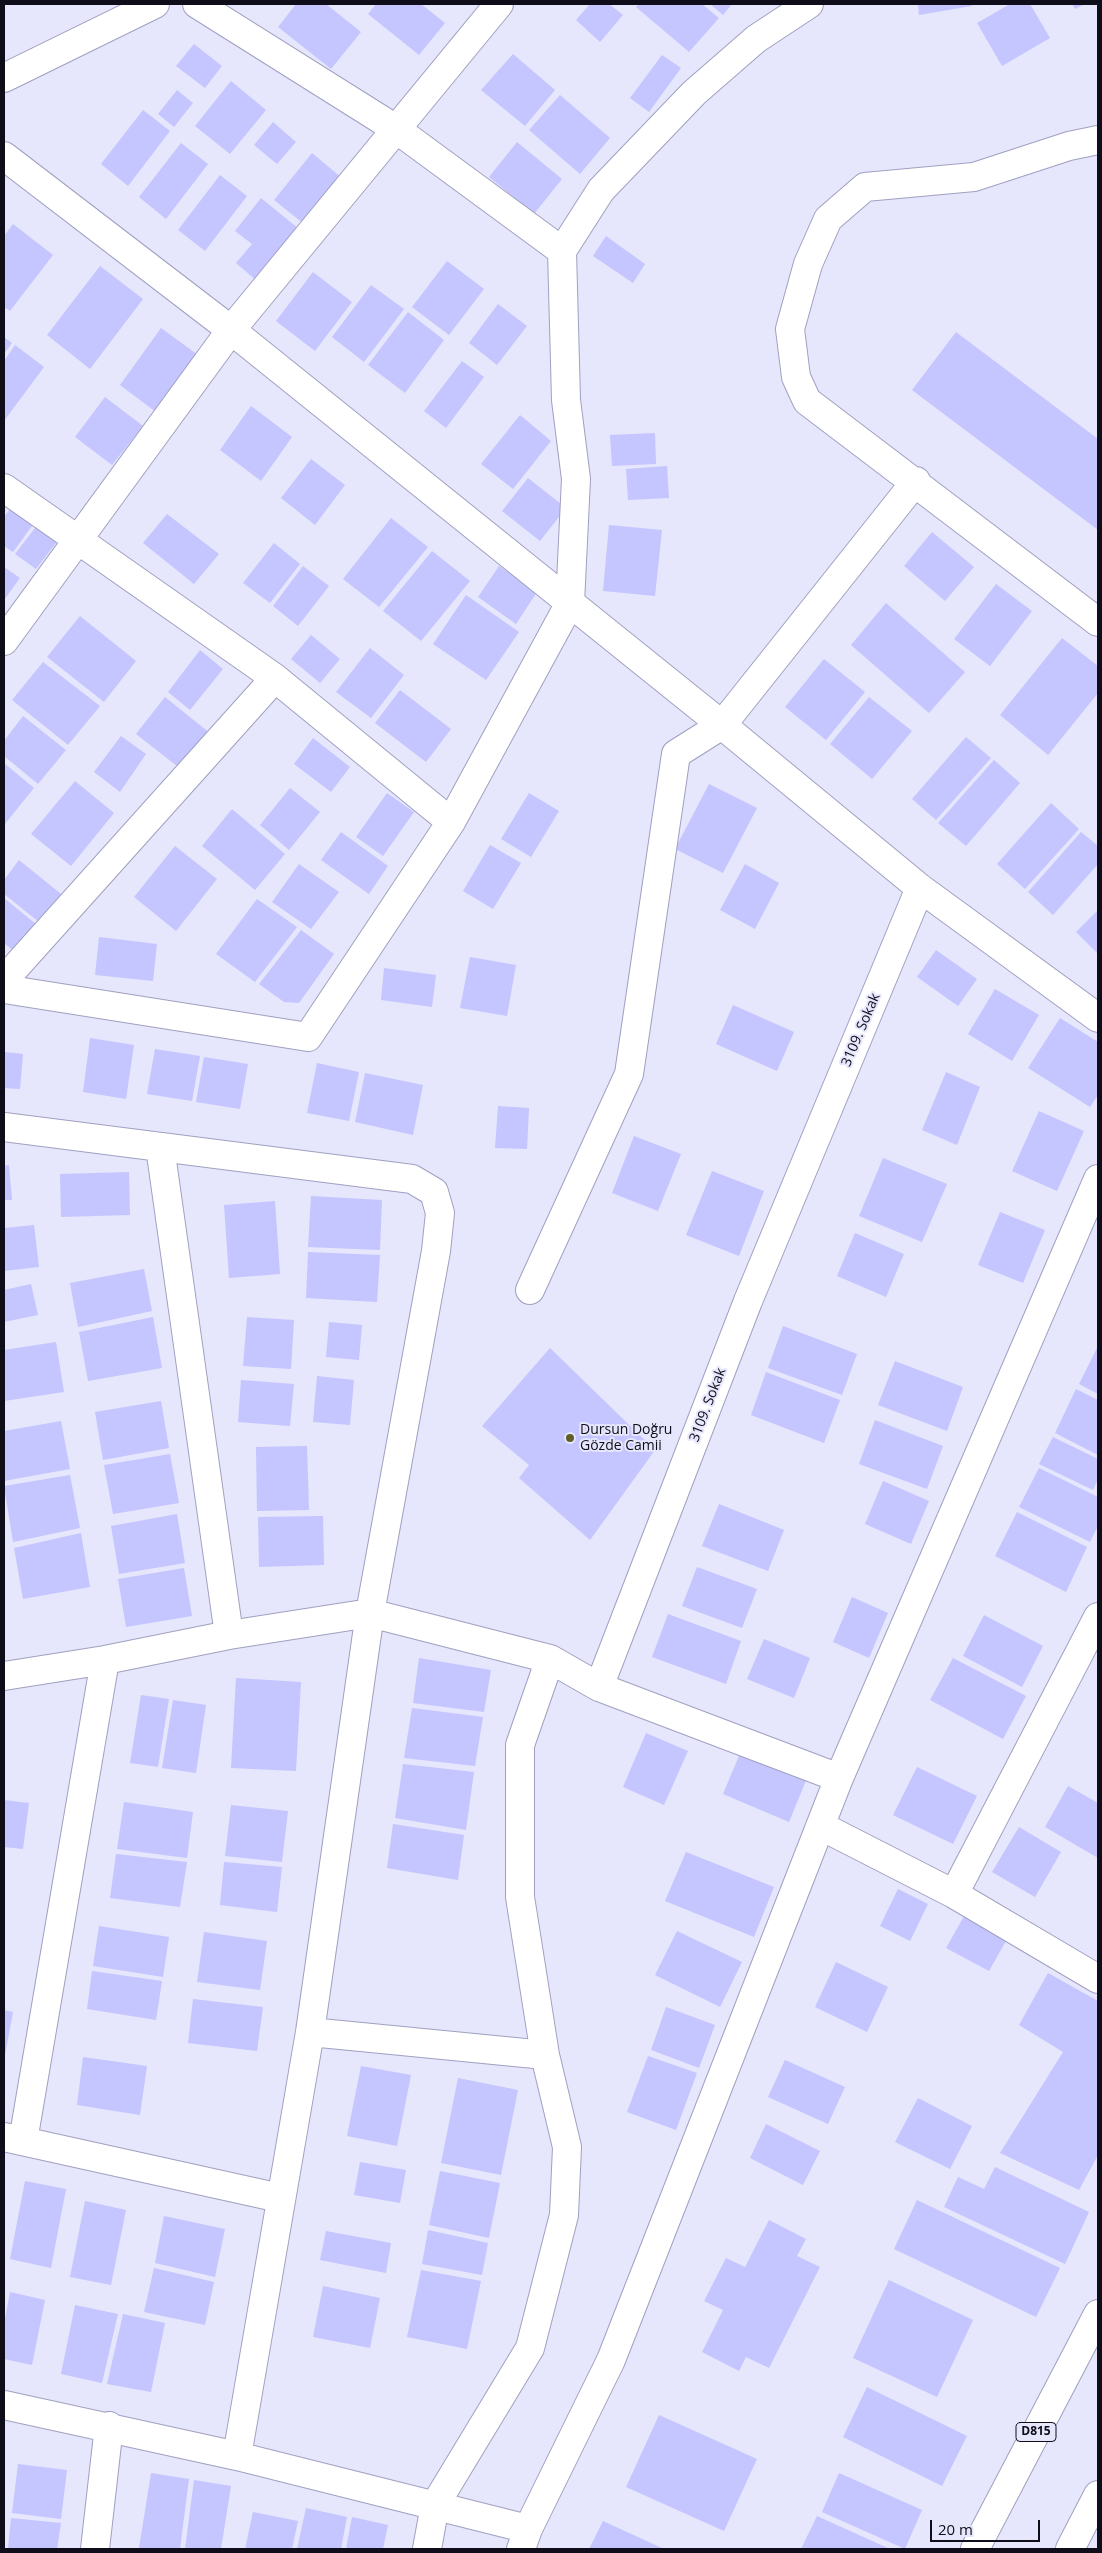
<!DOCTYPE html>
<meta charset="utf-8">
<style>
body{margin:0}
#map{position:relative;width:1102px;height:2553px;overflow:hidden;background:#e6e6fc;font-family:"Open Sans",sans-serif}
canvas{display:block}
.frame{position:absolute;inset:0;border:5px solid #0e0d19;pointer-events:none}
.scale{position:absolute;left:930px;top:2520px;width:110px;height:22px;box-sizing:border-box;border:2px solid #0e0d19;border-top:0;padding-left:6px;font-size:15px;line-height:18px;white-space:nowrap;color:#0e0d19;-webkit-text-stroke:4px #e6e6fc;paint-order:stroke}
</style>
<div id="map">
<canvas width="1102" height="2553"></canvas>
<div class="frame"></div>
<div class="scale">20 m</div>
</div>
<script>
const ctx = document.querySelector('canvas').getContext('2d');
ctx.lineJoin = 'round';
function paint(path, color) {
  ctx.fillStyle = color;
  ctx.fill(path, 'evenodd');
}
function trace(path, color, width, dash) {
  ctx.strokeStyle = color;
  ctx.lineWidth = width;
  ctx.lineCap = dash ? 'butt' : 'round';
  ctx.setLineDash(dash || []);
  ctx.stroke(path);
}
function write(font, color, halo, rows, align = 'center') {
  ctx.font = font + ' "Open Sans",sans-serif';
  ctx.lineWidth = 4;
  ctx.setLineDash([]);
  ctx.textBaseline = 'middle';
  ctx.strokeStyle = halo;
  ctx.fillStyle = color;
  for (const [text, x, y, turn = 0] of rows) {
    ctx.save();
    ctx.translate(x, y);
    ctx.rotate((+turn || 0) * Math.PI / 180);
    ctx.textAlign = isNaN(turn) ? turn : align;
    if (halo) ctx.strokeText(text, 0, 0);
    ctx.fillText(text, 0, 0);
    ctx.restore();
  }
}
paint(new Path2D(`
 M296,4H326L361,32L331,69L278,27Z
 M376,4H421L445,23L419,55L368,14Z
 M590,4H609L623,15L600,42L576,20Z
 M639,4H702L719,18L689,52L636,7Z
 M710,4H732L723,15Z
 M918,4H971L972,6L919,15Z
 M1010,4H1030L1050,38L1002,66L977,23Z
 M1072,4H1085L1075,9Z
 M194,44L222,66L205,88L176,66Z
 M513,54L555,90L525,126L481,90Z
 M662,55L681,68L649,112L630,98Z
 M231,81L266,110L230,154L195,126Z
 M177,90L193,103L174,127L158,114Z
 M560,95L610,138L580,174L529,130Z
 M143,110L170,131L128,186L101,164Z
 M273,122L296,142L277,164L254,145Z
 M517,142L562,179L534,214L489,177Z
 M181,143L208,164L166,219L139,197Z
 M312,153L342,178L304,224L274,200Z
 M220,175L247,196L205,251L178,230Z
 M261,198L299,229L257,281L236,263L252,244L235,231Z
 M13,224L53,255L10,311L4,307V236Z
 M606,236L645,264L633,283L593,256Z
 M447,261L484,289L449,335L412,307Z
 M100,266L143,299L90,369L47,335Z
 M313,272L352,302L315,351L276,321Z
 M371,285L404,309L364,362L332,337Z
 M498,304L527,326L497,365L469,343Z
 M408,312L444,340L405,393L368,365Z
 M161,328L198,355L156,412L120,385Z
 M956,332L1098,439V530L912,390Z
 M4,337L12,343L4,354Z
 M15,345L44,367L4,421V361Z
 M462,361L484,377L446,428L424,411Z
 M105,397L143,426L112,465L75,437Z
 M251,406L292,437L261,481L220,450Z
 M520,415L551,441L513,489L481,464Z
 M655,433L656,464L612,466L610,435Z
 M311,459L345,485L315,525L281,498Z
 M667,466L669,498L628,500L626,469Z
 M528,478L566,508L540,541L502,511Z
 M13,505L35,522L13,552L4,546V517Z
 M167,514L219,554L194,584L143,543Z
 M391,518L428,547L379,607L343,579Z
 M38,524L59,539L36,569L15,554Z
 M609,525L662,530L655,596L603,591Z
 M932,532L974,567L945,601L904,566Z
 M274,543L300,564L270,603L243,583Z
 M432,551L470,581L421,641L383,611Z
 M303,566L329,586L298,626L273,606Z
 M499,566L537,592L516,624L478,597Z
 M4,567L20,578L4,600Z
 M996,584L1032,611L990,666L954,639Z
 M466,595L519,632L486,680L433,644Z
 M886,603L965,672L929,713L851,645Z
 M80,616L136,661L104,702L47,657Z
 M311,635L340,659L320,683L291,659Z
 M1062,638L1098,666V693L1048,755L1000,715Z
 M370,648L404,675L371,718L336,692Z
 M200,650L223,669L190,710L168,692Z
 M824,659L865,692L826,740L785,707Z
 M43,662L100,706L68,745L12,700Z
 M400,690L451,729L426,762L375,723Z
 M165,697L211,734L182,770L136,734Z
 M869,697L912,731L872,779L830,744Z
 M23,716L66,750L38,784L4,756V741Z
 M121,736L146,754L120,792L94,772Z
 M966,737L991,758L936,820L912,799Z
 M313,738L350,767L331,792L294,764Z
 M994,760L1020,783L966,846L938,823Z
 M4,763L34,788L4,825Z
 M75,781L114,813L71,866L31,834Z
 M709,784L757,808L723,873L675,849Z
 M290,788L320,812L289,850L260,825Z
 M387,793L414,812L383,856L356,837Z
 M529,793L559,811L531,857L501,839Z
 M1051,803L1079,829L1025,889L997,864Z
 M232,809L285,854L255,890L202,846Z
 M341,832L388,866L369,894L321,860Z
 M1081,832L1098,846V864L1053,915L1028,892Z
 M490,845L521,863L493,909L463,891Z
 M175,846L217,879L176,931L134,897Z
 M19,860L66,898L44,926L4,894V880Z
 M299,864L339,892L311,929L272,902Z
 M745,864L779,883L755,929L720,910Z
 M4,898L42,929L20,956L4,943Z
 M257,899L297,927L255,982L216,954Z
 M1098,910V954L1076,932Z
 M301,930L334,954L299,1003L284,1002L259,984Z
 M99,937L157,944L153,981L95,975Z
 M936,950L977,979L958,1006L917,977Z
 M470,957L516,965L507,1016L460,1008Z
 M384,968L436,975L432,1007L381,1000Z
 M995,989L1039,1015L1012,1061L968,1034Z
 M733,1005L794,1032L777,1071L716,1044Z
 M1060,1018L1098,1042V1095L1090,1107L1028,1068Z
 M90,1038L134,1045L126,1099L83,1092Z
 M155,1049L200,1056L192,1101L147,1094Z
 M4,1052L23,1054L20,1089L4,1088Z
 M204,1057L248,1064L240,1109L196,1102Z
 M317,1063L359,1072L349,1121L307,1113Z
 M946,1072L980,1087L957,1145L922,1130Z
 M365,1073L423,1085L413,1135L355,1122Z
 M498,1106L529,1108L527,1149L495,1148Z
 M1039,1111L1084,1131L1057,1191L1012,1171Z
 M634,1136L681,1154L658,1211L612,1193Z
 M883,1158L947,1184L922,1242L859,1216Z
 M9,1165L12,1200H4V1166Z
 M712,1171L764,1191L739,1256L686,1235Z
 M129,1172L130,1215L61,1217L60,1174Z
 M311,1196L382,1200L380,1250L308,1247Z
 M275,1201L280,1274L229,1278L224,1205Z
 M1000,1212L1045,1230L1023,1283L978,1265Z
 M34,1225L39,1267L4,1271V1228Z
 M855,1233L904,1254L886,1297L837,1276Z
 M308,1252L380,1255L377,1302L306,1298Z
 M144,1269L152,1311L78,1327L70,1283Z
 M31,1284L38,1315L4,1322V1290Z
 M153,1317L162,1368L88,1381L79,1332Z
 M247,1317L294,1320L291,1369L243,1366Z
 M329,1322L362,1325L359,1360L326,1357Z
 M783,1326L857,1354L842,1395L768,1368Z
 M56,1342L64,1392L4,1401V1350Z
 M1098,1346V1394L1079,1384Z
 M550,1348L655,1450L590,1540L519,1478L529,1465L482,1426Z
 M895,1361L963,1387L947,1431L878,1405Z
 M766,1372L840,1400L824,1443L751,1415Z
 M317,1376L354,1380L350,1425L313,1422Z
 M241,1380L294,1384L290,1426L238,1422Z
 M1076,1389L1098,1400V1455L1055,1433Z
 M161,1401L169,1448L103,1460L95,1412Z
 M875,1420L943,1446L927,1489L859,1464Z
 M61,1421L70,1469L4,1481V1431Z
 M1053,1437L1098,1459V1479L1093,1490L1039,1464Z
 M307,1446L309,1510L257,1511L256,1447Z
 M170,1454L179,1503L113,1514L104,1465Z
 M1039,1468L1098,1497V1526L1090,1542L1019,1507Z
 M70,1475L80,1528L13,1542L4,1486Z
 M883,1481L929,1501L911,1544L865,1524Z
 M719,1504L784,1530L768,1571L702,1546Z
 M1017,1512L1087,1547L1066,1592L995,1556Z
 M177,1514L185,1563L119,1574L111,1526Z
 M323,1516L324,1565L259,1567L258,1517Z
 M81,1533L90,1587L23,1599L14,1548Z
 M697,1567L757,1589L742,1628L682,1606Z
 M184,1568L192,1616L126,1627L118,1579Z
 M852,1597L888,1613L869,1658L833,1642Z
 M668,1614L741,1641L726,1684L652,1657Z
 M984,1615L1043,1646L1022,1687L963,1656Z
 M764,1639L810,1658L794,1698L747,1679Z
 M419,1658L491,1670L484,1712L413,1703Z
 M953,1658L1026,1696L1003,1739L930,1700Z
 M236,1678L301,1682L296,1771L231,1768Z
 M141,1695L169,1699L158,1767L130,1763Z
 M173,1700L206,1705L196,1773L162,1768Z
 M412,1708L483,1717L475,1766L404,1758Z
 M646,1733L688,1751L664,1805L623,1787Z
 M741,1751L807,1778L789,1822L723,1794Z
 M403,1764L474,1772L466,1830L395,1818Z
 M917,1767L977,1796L953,1844L893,1815Z
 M1068,1786L1098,1803V1858L1045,1827Z
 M4,1800L29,1803L23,1849L4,1847Z
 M124,1802L193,1812L187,1858L117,1849Z
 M231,1805L288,1811L282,1862L225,1856Z
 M393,1824L464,1835L458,1880L387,1868Z
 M1019,1827L1061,1852L1035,1897L992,1872Z
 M686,1852L774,1887L754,1937L665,1901Z
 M116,1854L187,1862L180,1907L110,1898Z
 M224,1862L282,1867L277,1912L220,1905Z
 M898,1889L928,1904L910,1941L880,1926Z
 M967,1911L1010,1934L989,1971L946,1948Z
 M99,1926L169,1937L163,1977L93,1966Z
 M677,1931L742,1962L720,2007L655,1975Z
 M204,1932L267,1941L260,1990L197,1982Z
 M836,1962L888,1987L867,2032L815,2007Z
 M92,1971L162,1981L156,2020L87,2009Z
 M1048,1973L1098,2001V2155L1079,2190L1000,2153L1063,2052L1019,2025Z
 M193,1999L263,2007L257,2051L188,2043Z
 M666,2007L715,2025L699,2068L651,2050Z
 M4,2010L13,2012L5,2055H4Z
 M648,2056L697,2073L676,2130L627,2112Z
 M83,2057L147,2066L140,2115L77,2105Z
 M785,2060L845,2087L828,2124L768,2097Z
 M361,2066L411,2075L397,2146L347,2136Z
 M458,2078L518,2090L501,2175L441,2163Z
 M918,2098L972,2126L950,2169L895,2142Z
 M766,2124L820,2151L803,2185L750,2158Z
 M360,2162L406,2170L400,2203L354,2195Z
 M995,2167L1089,2212L1065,2264L944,2207L958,2177L984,2189Z
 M440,2171L500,2183L489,2238L429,2225Z
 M25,2181L66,2189L51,2268L10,2259Z
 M917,2200L1060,2268L1036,2317L894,2249Z
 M85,2201L126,2210L111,2285L70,2277Z
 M164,2216L225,2229L215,2277L155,2263Z
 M769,2220L806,2239L797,2256L820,2267L769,2368L746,2357L739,2371L702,2352L723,2310L704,2301L726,2258L745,2267Z
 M428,2230L488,2243L482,2275L422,2264Z
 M326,2231L391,2243L386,2273L320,2260Z
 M154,2268L214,2282L205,2325L144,2312Z
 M421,2270L481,2281L467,2349L407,2337Z
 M889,2280L973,2320L937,2397L853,2358Z
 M323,2286L380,2298L370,2348L313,2337Z
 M10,2292L45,2300L32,2365L4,2359V2324Z
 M75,2305L118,2314L102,2383L61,2374Z
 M123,2314L165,2323L151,2392L107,2384Z
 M867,2387L967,2436L942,2486L843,2437Z
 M659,2415L757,2459L724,2531L626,2487Z
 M18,2464L67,2470L61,2519L12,2513Z
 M151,2473L189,2479L180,2549L139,2548Z
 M839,2473L922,2510L905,2549L822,2512Z
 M194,2480L231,2486L221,2549H185Z
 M306,2508L347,2517L341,2549H297Z
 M253,2512L298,2521L292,2549H245Z
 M817,2516L890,2549H801Z
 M352,2517L388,2525L383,2549H346Z
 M11,2518L61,2523L57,2549H8Z
 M603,2521L664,2549H589Z`), '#c5c5ff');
const minor = new Path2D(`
 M197,4L396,129L562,251
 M1098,140L1069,146L974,177L865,187L828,219L808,264L790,329L796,377L807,401L1098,622
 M4,156L231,330L722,725L920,888L1098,1018
 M4,488L275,678L451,822
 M4,641L231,330L499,4
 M4,980L275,678
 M4,989L308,1037L451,822L570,603L576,479L566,400L562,251L601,190L694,93L756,39L809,4
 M4,1127L412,1179L434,1192L440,1213L436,1251L370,1613L310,2032L237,2456
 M160,1147L229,1635
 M530,1290L629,1074L676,754L722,725L916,481
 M4,1676L105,1660L229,1635L370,1613L550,1659L599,1687
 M839,1778L599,1687L748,1301L920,888
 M821,1826L954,1894L1098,1979
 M954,1894L1098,1617
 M310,2032L545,2055
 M4,2137L280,2198
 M23,2141L105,1660
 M4,2405L237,2456L528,2529
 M95,2549L109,2426
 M427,2549L435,2505L530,2348L564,2215L567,2147L545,2055L520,1897V1745L550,1659
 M521,2549L528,2529L611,2360L839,1778L1098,1179`);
const major = new Path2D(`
 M4,78L155,4`);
const highway = new Path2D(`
 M975,2549L1098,2314
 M1070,2549L1098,2495`);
trace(minor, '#a0a0c1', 30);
trace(major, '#a0a0c1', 30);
trace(highway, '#a0a0c1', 30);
trace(minor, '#fff', 28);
trace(major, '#fff', 28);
trace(highway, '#fff', 28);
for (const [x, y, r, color] of [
 [570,1438,5,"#605d29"]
]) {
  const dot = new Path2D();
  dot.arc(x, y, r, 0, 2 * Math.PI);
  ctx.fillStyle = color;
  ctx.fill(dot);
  trace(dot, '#e6e6fc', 2);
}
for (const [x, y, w] of [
 [1036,2432,40]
]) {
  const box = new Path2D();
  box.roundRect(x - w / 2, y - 9.5, w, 19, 4);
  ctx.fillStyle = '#e6e6fc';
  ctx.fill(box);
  trace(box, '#0e0d19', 1);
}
write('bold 12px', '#0e0d19', null, [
 ["D815",1036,2432]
]);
write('14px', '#0e0d19', '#e6e6fc', [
 ["3109. Sokak",861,1030,-67],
 ["3109. Sokak",708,1405,-69]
]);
write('14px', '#0e0d19', '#e6e6fc', [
 ["Dursun Doğru",580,1430],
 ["Gözde Camii",580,1446]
], 'left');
</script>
